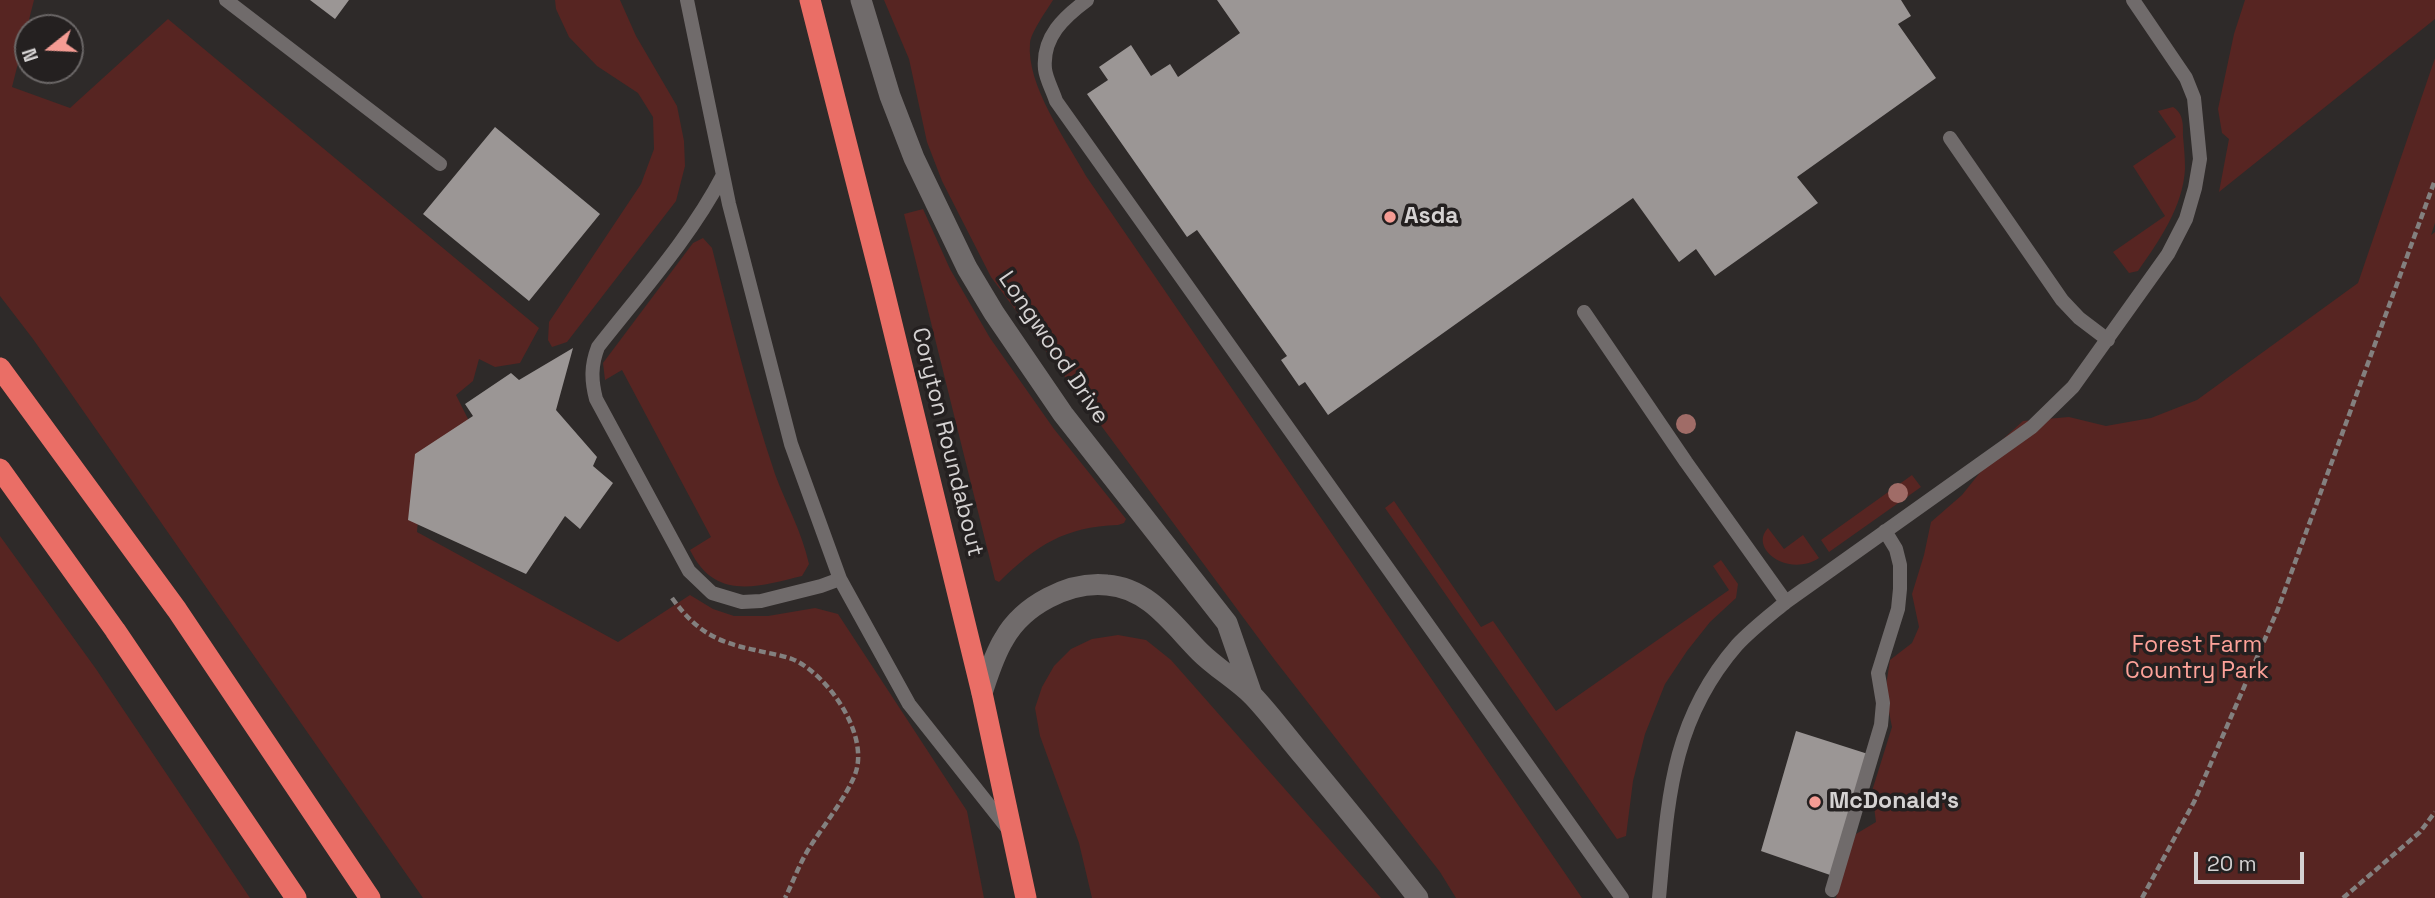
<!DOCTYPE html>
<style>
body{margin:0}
#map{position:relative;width:2435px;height:898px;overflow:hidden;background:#2e2a29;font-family:"Space Grotesk",sans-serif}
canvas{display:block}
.north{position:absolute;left:14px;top:14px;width:70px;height:70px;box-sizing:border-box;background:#242020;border:2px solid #6b6767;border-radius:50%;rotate:252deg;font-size:19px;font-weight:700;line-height:28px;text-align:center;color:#d5d2d2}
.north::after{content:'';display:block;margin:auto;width:24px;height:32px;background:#f59c94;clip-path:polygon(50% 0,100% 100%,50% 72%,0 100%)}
.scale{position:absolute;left:2194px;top:852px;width:110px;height:32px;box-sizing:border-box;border:4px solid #d5d2d2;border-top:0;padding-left:9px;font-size:21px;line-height:24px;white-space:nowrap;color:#d5d2d2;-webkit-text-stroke:5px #242020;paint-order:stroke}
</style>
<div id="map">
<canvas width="2435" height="898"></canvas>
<div class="north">N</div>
<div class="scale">20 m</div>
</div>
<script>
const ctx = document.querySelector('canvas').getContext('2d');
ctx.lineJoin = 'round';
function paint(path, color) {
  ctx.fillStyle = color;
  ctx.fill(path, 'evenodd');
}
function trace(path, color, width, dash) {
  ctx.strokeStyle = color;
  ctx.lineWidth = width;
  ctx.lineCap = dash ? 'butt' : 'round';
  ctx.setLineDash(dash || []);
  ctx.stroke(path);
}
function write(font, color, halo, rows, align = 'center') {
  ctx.font = font + ' "Space Grotesk",sans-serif';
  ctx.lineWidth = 7;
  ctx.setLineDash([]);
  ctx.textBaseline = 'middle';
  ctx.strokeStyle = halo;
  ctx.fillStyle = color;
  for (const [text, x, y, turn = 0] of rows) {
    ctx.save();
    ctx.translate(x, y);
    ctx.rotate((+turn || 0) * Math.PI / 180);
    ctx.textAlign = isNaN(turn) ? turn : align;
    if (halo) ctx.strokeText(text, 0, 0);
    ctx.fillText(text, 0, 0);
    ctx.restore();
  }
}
paint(new Path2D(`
 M0,0H34L12,87L70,108L168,19L539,328L520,363L495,367L479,359L473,381L456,395L471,425L423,458L417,532L618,642L690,595L713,609L734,616H768L815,608L838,614L967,811L984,898H423L33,339L0,296Z
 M555,0H620L636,36L677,106L684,141L685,166L676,201L567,342L552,347L548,340L549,322L641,184L654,149L653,117L638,93L597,66L569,37L556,9Z
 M884,0H1053C1047,10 1031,32 1030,43C1026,85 1066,140 1086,176L1582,898H1456L1440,872L1274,659L991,277L942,181L927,142L909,59Z
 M2245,0H2435V19L2219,192L2229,139L2222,133L2218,109L2234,34Z
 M2435,58V223L2431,235L2435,232V898H1836L1847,857L1856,834L1876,822L1872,791L1892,727L1885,692L1890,660L1912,643L1919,627L1912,594L1924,555L1931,522L1962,495L1982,470L2002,440L2023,421L2069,417L2106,426L2151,418L2197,400L2358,283Z
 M2173,107C2184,114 2183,125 2183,136C2184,147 2185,158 2185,169C2183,207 2159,241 2138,271L2129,273L2113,252L2165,216L2133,166L2176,137L2158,111Z
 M923,209L950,269L990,338L1054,429L1126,519L1124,523L1118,525C1064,527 1037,545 999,582L995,580L904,214Z
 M703,238L712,248C731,323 750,400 775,474C786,504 802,532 809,564L802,576C757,587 715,601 690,550L711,537L622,370L605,380L603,363L693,243Z
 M1912,475L1921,487L1829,552L1821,540Z
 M1394,501L1481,627L1493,621L1556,711L1729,590L1713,566L1721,560L1738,584L1736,598L1710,622L1687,651L1665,684L1645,734L1633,781L1626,836L1617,839L1385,508Z
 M1768,528L1784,549L1803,535L1819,558C1789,578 1748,549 1768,528Z
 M0,536L96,669L250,898H0Z
 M1118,635L1146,640L1171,660L1381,898H1092L1079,843L1040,736L1035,708L1042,687L1054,666L1071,649L1092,639Z`), '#572522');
paint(new Path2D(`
 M310,0H349L335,19Z
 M1217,0H1901L1911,16L1898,24L1936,78L1797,177L1818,203L1715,276L1696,249L1679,262L1633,198L1328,415L1305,382L1299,386L1281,360L1287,356L1197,230L1187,237L1087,94L1108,80L1099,67L1131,45L1151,76L1170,64L1178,77L1240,33Z
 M495,127L600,214L529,301L423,214Z
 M573,348L556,410L597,457L593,466L613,483L580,529L565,516L526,574L408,520L415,454L473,416L465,404L511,373L519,380Z
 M1796,731L1868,754L1833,876L1761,851Z`), '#9b9695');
trace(new Path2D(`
 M672,598C696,631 716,642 755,650C767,653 781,655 792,659C828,674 872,737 854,777C843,802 823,826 808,850C799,865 793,882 785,898
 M2142,898L2194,802L2278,609L2435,180
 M2343,898L2420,832L2435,812`), '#83807f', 4.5, [7, 3.5]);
trace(new Path2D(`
 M226,0L440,164
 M687,0L729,204L791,444L840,579L909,704L1008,829
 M1087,0C1064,17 1042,37 1045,69C1046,79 1053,91 1056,101L1622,898
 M1950,138L2062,300L2079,318L2108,340
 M723,175C690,238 642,291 598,347C591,365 591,380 596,399L689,571L712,593L742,602L761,601L821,586L840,579
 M1584,312L1686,462L1786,602
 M1832,890L1881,725L1883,703L1878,673L1898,609L1900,589V565L1896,549L1885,531
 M1659,898C1668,802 1670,722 1737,645C1752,629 1769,616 1786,602L2032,427L2073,387L2168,254L2186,219L2195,188L2200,159L2194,98L2186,78L2133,0`), '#706b6b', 14);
trace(new Path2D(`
 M861,0L890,96L914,158L967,268L994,313L1063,414L1227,623L1252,695
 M982,693C988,675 994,655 1004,639C1023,605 1069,581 1107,585C1149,588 1173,625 1200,652C1216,668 1237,680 1253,696C1271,715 1287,737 1304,757C1343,804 1381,850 1418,898`), '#706b6b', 21);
trace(new Path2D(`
 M810,0L882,283L982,693L1026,898
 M0,368L177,610L370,898
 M0,469L115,630L296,898`), '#ea6e66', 21);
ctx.fillStyle = '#a06c67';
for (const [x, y] of [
 [1686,424],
 [1898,493]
]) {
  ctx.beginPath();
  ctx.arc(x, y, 10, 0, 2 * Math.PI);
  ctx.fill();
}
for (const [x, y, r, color] of [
 [1390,217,7,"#f59c94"],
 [1815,802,7,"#f59c94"]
]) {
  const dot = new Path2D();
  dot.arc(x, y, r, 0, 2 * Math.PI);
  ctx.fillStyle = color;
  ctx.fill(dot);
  trace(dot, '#242020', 2.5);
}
write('bold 23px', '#d5d2d2', '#242020', [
 ["Asda",1404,217],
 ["McDonald's",1829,802]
], 'left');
write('23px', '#d5d2d2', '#242020', [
 ["Longwood Drive",1053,348,56],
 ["Coryton Roundabout",947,442,76]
]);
write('23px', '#fda299', '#242020', [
 ["Forest Farm",2197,646],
 ["Country Park",2197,672]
]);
</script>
